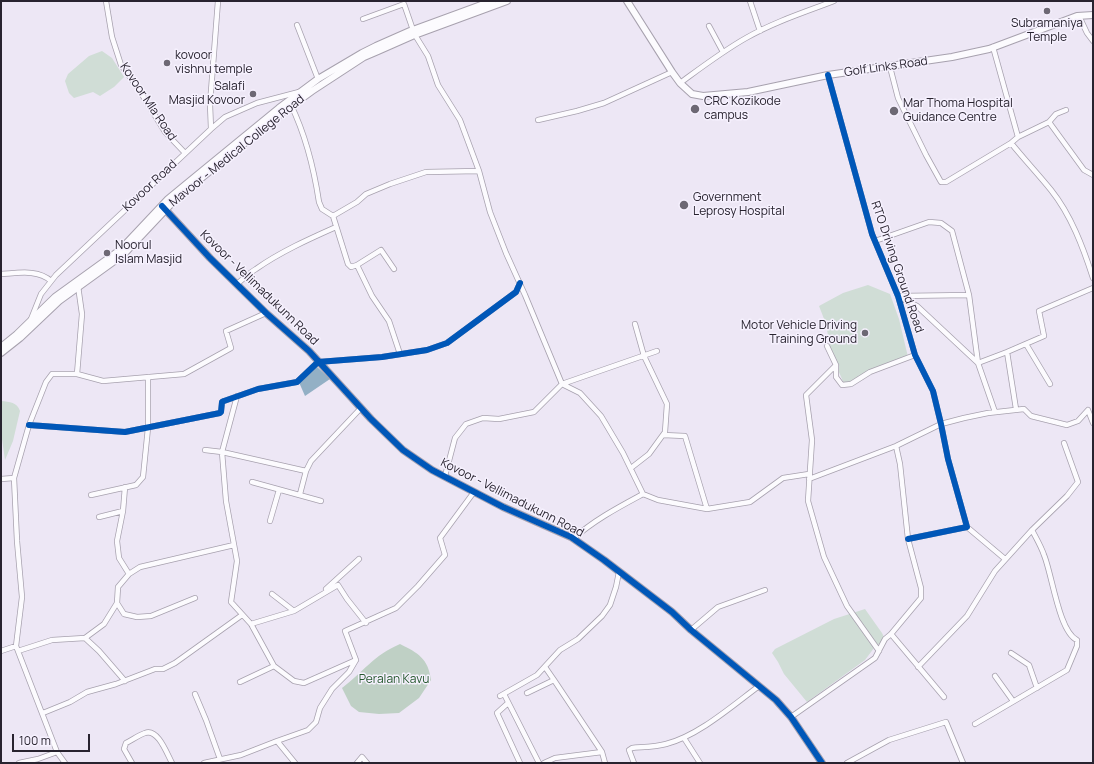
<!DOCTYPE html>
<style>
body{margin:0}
#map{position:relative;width:1094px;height:764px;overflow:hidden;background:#ede7f5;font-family:Manrope,sans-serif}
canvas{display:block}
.frame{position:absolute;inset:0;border:2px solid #28232f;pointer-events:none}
.scale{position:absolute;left:12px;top:734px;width:78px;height:18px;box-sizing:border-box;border:2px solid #28232f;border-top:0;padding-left:5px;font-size:12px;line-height:14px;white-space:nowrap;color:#28232f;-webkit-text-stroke:3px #f6f1fe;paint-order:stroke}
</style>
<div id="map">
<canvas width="1094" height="764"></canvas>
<div class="frame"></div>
<div class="scale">100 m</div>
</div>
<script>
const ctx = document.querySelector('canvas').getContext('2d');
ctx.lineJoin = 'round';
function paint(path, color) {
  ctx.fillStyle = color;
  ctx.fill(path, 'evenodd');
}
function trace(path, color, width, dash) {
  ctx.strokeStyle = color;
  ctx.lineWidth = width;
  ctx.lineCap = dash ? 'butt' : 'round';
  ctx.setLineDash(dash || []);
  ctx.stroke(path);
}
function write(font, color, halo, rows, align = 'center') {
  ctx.font = font + ' Manrope,sans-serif';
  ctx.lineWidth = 3;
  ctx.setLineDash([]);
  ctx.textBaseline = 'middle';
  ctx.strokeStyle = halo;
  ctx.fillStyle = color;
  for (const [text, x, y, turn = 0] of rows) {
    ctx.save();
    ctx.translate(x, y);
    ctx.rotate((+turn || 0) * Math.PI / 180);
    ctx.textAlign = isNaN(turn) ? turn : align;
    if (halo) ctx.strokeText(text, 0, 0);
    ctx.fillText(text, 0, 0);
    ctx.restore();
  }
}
paint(new Path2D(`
 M102,51L112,58L124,77L114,87L100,96L93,92L74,98L69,93L65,81L68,74L89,56Z
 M868,285L890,294L899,319L908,357L844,384L831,353L826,324L819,306L843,293Z
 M1,401C10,402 17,402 20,411L13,441L5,460L1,432Z
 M865,609L882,633L885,639L874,648L865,660L807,702L784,674L778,662L772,653L775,649L834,619Z`), '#d0ddd6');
paint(new Path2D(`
 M400,644C418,653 428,658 431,680L419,698L399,713L379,714L359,712L351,706L342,688C363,672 374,655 400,644Z`), '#bfd0c5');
paint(new Path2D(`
 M314,364L330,379L305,396L298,380Z`), '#93b0c5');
const minor = new Path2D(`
 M106,1L112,37L121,65L138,88L165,132L185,153
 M750,1L760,31
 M1079,16L1087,33L1093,41
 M363,19L404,4L413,30
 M297,25L318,79
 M709,26L723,52
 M415,35L428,56L438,85L460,120L479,171L490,212L506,253L525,295L562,384L657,351
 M993,47L1018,137L1049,122L1084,170L1093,175
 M890,67L898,98L926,155L941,182H946L1011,143
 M828,75L872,234L898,296L915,355L933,391L941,424L948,459L967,527L908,539
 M680,83C702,67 723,51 746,38C774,22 805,12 834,1
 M291,105C306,136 314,169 319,202L322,209L333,216L348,264L351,267L357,265L381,250L394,269
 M538,120L577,111L604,103L672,72
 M1049,122L1056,114L1066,110
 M211,129L210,104L218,1
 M1018,137L1011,143C1024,159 1038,174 1051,190C1071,215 1083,247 1093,278
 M333,216L357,202L366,194L390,184L426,172L479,171
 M875,241L929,222L941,223L952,231L969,295L978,363L1007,352L1016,409
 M357,265L372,296L389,321L400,354
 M1,274C18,273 38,269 51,281
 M237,284C243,279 249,273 256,269C280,252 309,239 336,227
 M78,286L82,314L77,374L103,381L184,374L231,348L226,331L266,313
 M898,296L917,306L978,363L995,412
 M899,296L969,295
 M31,319L41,294L56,275L211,129L225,117L257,103L299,92
 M1026,344L1050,384
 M827,346L836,365V377L842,385L851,384L870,372L915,355
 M1007,352L1044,336L1039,311L1093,288
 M836,365L806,395L812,440L808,501L824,557L847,606L879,651
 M237,396L222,452L226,501L237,561L231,602L251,624L274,666L294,681L304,683L356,660
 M29,425L125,432L220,413L221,412L222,402L224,401L258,389L297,382L318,362L382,357L427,350L447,343L516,292L520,283
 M663,435L685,436L707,509
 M205,450L222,452L306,471
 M631,468L649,454L665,432L667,404L644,356L635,324
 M445,476L455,438L466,424L483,418L499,419L534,412L562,384L580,393L601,416L623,453L643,494L658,500L707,509L750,502L783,478L809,474
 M14,478L17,541L22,597L16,646
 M1,479L14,478L29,425L46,382L52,374H77
 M809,479L896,446L941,424L964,418L988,413L1024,409L1031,416L1067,425L1078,421L1088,410L1093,423
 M252,482L321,501
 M125,487L123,511L117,541L119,558L129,574
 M300,494L306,471L311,461L361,408
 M91,495L136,485L143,477L148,428V377
 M99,517L123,511
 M270,521L279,490
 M967,527L1005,559
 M573,539C594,520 619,507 643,494
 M326,589L359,559
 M272,594L294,611L338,585L347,599L366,623
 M195,598L151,616L137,617L124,614L117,603L118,587L129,574L140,567L234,545
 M251,624L294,611
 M691,630L718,607L765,590
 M891,634L921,598V588L908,539L900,464L896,446
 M85,638L99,651L125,681
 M1,651L16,646L57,752
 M18,651L52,640L85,638L104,624L117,603
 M1011,653L1029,665L1037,688
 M918,667L967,616L995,571L1032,530L1067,496L1078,482L1064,443
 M995,676L1013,701
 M554,680L602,752L605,763
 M240,682L274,666
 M527,693L554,680L545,667
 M195,694L206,720L220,759
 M504,694L539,763
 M500,696L537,675L560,650L578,639L602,616L610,605L616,587L619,572
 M508,703L497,713L520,763
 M43,713L70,702L87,692L116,684L155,669H163L175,663L242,615
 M791,717L875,658L885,639L891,634L944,697
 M975,724L1067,670L1077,646V640C1059,632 1052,574 1044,555C1041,546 1036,538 1032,530
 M684,738L700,763
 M277,741L308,730L316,722L320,708L332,689L349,672L356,660L345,631L396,608L418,586L445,555L440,538L474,492
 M19,763L38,759L57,752L65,763
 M132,763L124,749L126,743C132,740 139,735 145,733C158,728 167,754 172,763
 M204,763L241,755L277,741L295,763
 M357,763L362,757L367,763
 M544,763L555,758L602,752
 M634,763L629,750L632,748C643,747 655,747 666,744C698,736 732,706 759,686
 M847,763L889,740L946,722L963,763`);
const tertiary = new Path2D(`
 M163,207L210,258L266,313L309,351L371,419L403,450L432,470L503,507L571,537L604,560L672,612L691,630L776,700L791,717L822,763`);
const secondary = new Path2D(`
 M627,1L672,72L680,83L692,94L703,96L748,92L828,75L952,57L989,49L1077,16L1093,15
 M1,347L17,334L55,297L120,250L168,199L185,185L279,108L318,79L362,53L376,46L410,31L492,1
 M1,353L20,338L59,301L124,254L172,203L188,189L283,112L312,91L364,57L378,51L412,36L507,1`);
trace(minor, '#a7a1ae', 6);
trace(tertiary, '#a7a1ae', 8);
trace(secondary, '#a7a1ae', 8);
trace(minor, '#fcfbfe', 4.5);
trace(tertiary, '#fcfbfe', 5.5);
trace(secondary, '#fcfbfe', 6);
trace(new Path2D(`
 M828,75L872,234L898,296L915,355L933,391L941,424L948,459L967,527L908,539
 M162,206L210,258L266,313L309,351L371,419L403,450L432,470L503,507L571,537L604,560L672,612L691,630L776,700L791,717L822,763
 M29,425L125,432L220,413L221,412L222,402L224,401L258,389L297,382L318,362L382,357L427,350L447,343L516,292L520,283`), '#0057b8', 6);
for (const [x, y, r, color] of [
 [1047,11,4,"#6d6874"],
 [167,63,4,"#6d6874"],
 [253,94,4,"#6d6874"],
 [695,109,5,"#6d6874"],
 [894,111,5,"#6d6874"],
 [684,205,5,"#6d6874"],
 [107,253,4,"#6d6874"],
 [865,333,4,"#6d6874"]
]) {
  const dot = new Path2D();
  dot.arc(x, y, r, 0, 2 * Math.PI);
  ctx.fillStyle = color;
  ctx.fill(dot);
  trace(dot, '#f6f1fe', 1.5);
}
write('12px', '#28232f', '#f6f1fe', [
 ["Subramaniya",1047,24,"center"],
 ["Temple",1047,38,"center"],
 ["kovoor",175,56],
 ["vishnu temple",175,70],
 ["Salafi",245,87,"right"],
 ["Masjid Kovoor",245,101,"right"],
 ["CRC Kozikode",704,102],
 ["campus",704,116],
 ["Mar Thoma Hospital",903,104],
 ["Guidance Centre",903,118],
 ["Government",693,198],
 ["Leprosy Hospital",693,212],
 ["Noorul",115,246],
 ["Islam Masjid",115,260],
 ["Motor Vehicle Driving",857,326,"right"],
 ["Training Ground",857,340,"right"]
], 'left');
write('12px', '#28232f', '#f6f1fe', [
 ["Golf Links Road",886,67,-8],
 ["Kovoor Mla Road",148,102,56],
 ["Mavoor - Medical College Road",237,151,-39],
 ["Kovoor Road",150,186,-43],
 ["RTO Driving Ground Road",897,267,71],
 ["Kovoor - Vellimadukunn Road",259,288,44],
 ["Kovoor - Vellimadukunn Road",512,498,27]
]);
write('12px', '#24582d', '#f6f1fe', [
 ["Peralan Kavu",394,680]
]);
</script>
